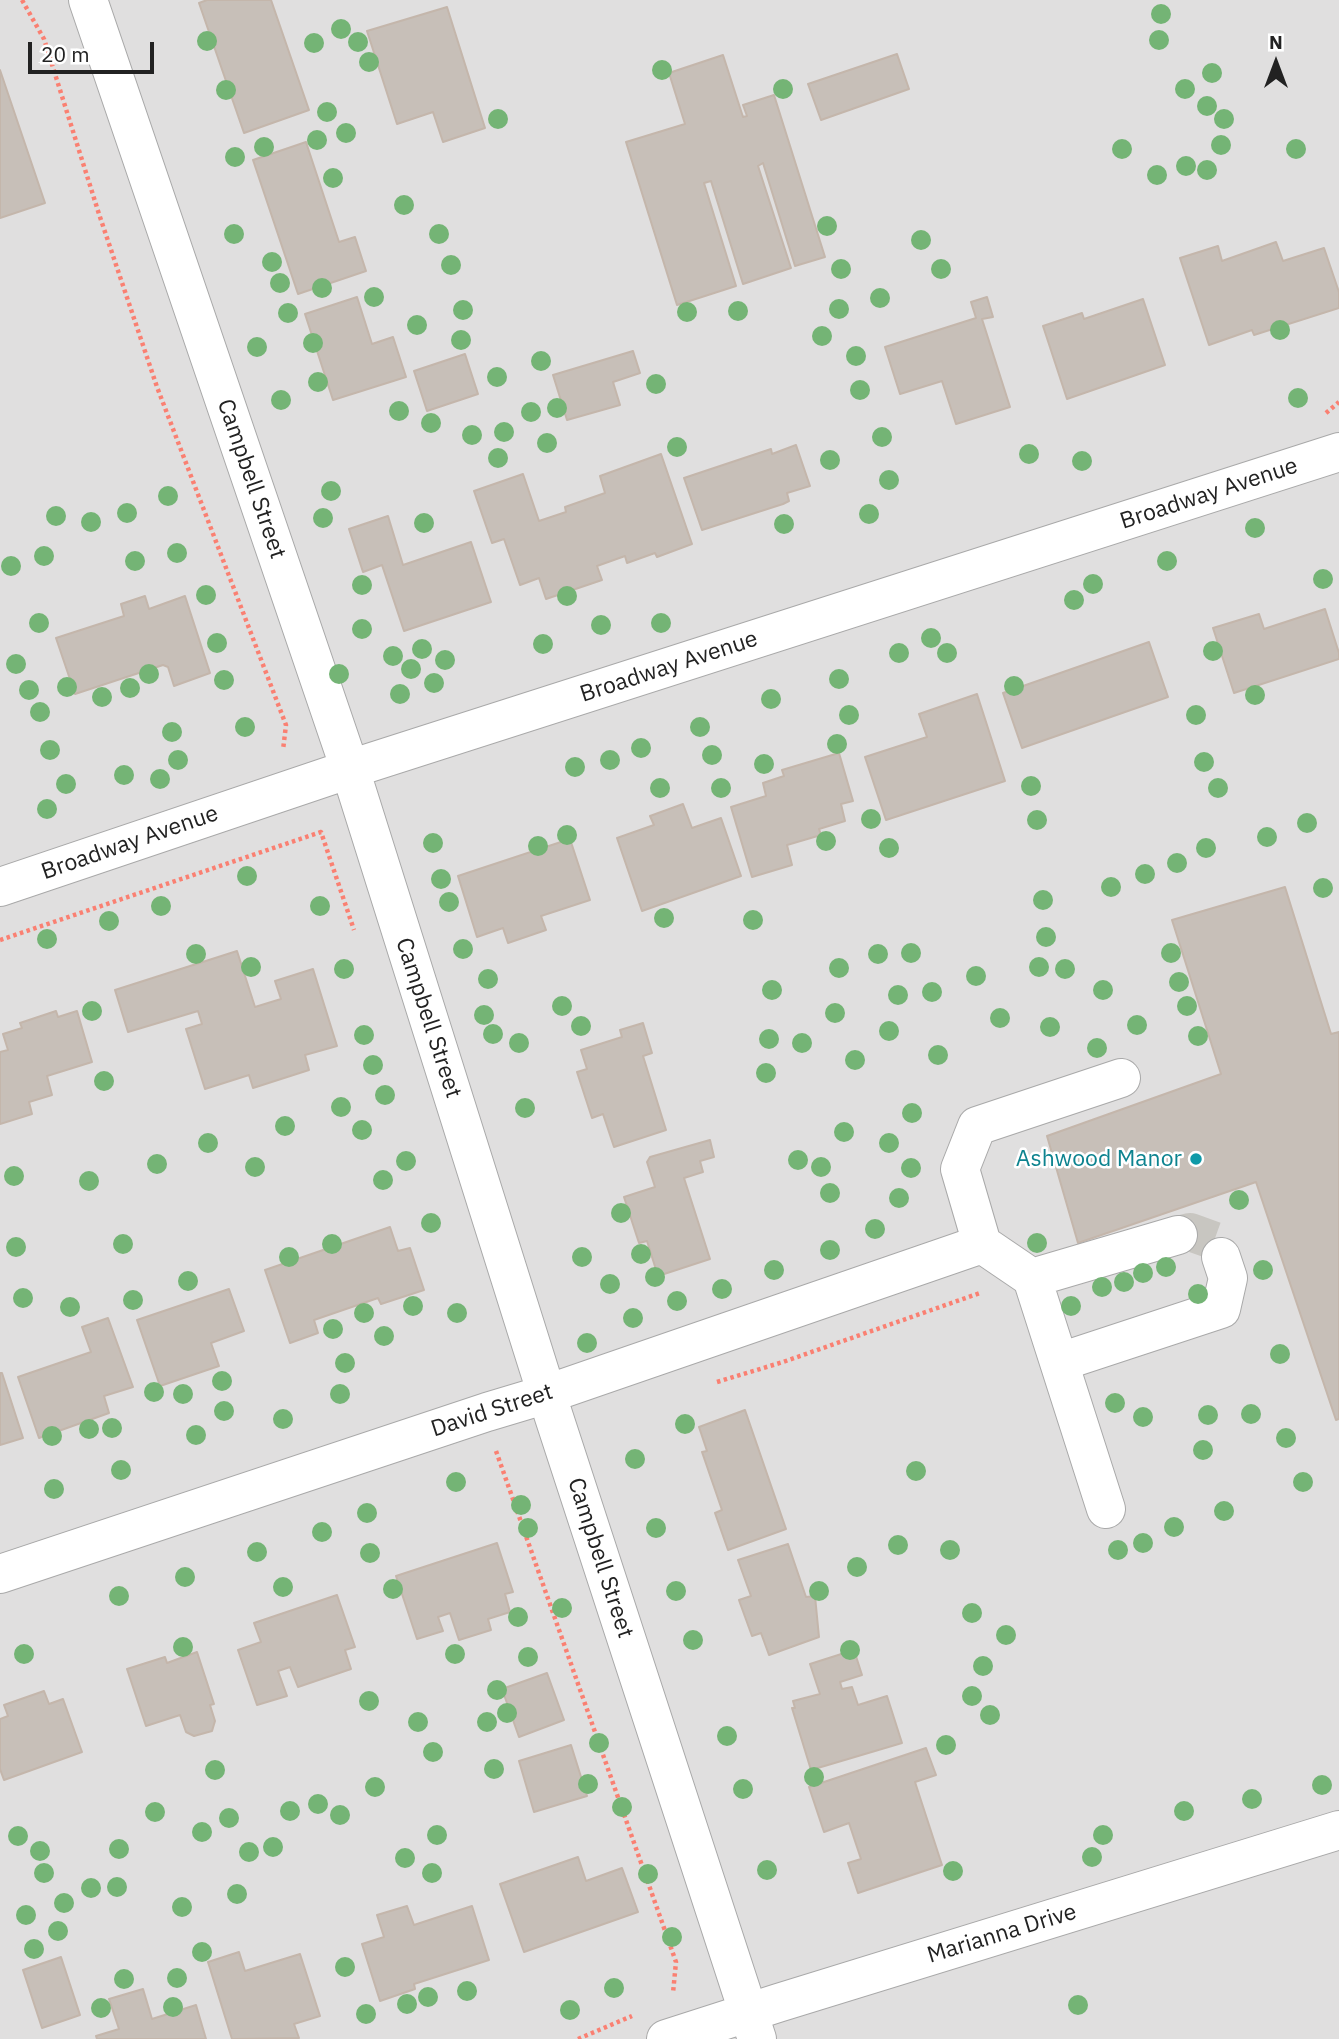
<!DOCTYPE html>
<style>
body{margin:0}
#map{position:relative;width:1339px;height:2039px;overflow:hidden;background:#f2efe9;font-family:"IBM Plex Sans",sans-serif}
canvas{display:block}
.north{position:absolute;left:1241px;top:28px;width:70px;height:70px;-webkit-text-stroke:5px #fff;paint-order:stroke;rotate:0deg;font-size:19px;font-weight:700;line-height:28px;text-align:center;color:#222}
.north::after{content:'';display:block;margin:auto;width:24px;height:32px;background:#222;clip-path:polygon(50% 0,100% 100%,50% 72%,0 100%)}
.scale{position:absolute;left:28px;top:42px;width:126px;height:32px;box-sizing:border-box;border:4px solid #222;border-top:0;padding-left:9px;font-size:21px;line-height:24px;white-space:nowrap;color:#222;-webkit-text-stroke:5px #fff;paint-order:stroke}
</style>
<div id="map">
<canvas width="1339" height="2039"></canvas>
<div class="north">N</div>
<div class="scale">20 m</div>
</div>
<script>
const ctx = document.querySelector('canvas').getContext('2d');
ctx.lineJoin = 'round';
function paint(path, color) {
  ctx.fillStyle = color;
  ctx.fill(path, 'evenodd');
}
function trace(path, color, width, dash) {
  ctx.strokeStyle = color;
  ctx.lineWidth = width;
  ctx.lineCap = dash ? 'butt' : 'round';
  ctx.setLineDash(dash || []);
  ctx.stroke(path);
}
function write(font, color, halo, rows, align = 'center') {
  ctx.font = font + ' "IBM Plex Sans",sans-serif';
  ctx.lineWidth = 5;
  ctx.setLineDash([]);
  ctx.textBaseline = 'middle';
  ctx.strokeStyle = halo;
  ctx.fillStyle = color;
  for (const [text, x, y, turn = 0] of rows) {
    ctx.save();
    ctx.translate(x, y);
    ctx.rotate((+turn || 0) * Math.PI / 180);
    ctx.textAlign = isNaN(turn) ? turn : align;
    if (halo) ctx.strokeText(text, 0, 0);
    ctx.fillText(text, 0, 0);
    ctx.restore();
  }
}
paint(new Path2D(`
 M0,0H1339V2039H0Z`), '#e0dfdf');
const building = new Path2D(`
 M207,0H271L309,110L244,133L199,3Z
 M447,7L485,128L443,142L433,112L397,124L367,31Z
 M897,54L909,89L821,120L808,84Z
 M723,55L743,117L747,116L743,105L774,95L825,257L795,266L763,163L758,166L791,268L743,284L711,181L704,183L736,286L677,305L626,142L685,124L669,73Z
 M0,70L45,203L0,218Z
 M306,142L339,242L355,237L366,271L298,294L253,160Z
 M1276,242L1283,261L1324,248L1339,292V308L1254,335L1252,330L1209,345L1180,258L1218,246L1222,261Z
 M357,297L372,344L393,337L406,377L333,400L305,314Z
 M987,297L993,317L982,319L1010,407L956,424L942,381L900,394L885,347L976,318L971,302Z
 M1143,299L1165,365L1067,399L1043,326L1082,313L1084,319Z
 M633,351L640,373L613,382L620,405L567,420L553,375Z
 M465,354L478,394L427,411L414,371Z
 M796,445L810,486L787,493L789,501L783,504L702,530L684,478L771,449L772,454Z
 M661,454L692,544L657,557L655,553L627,563L625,556L597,566L602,580L546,599L539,578L520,585L504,539L492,543L474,491L523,474L539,521L566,512L565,507L605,493L600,476Z
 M388,516L403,565L471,542L491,602L404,631L382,565L363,572L349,529Z
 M145,596L149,609L185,596L210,673L174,686L168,667L163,665L75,694L56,638L124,616L121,604Z
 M1325,609L1339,653V659L1234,693L1213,628L1259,614L1264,629Z
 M1149,642L1168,697L1022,748L1003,693Z
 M977,694L1005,781L886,820L865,757L927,737L919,714Z
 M839,753L853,801L841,804L845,821L819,829L821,835L787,845L792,865L752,877L731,807L766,796L763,783L784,776L782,770Z
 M683,804L692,828L721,818L741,876L642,911L617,838L654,825L650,816Z
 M570,839L590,900L541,916L546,930L508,943L503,928L477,937L458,876Z
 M1285,887L1331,1034L1339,1032V1419L1336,1420L1256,1182L1078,1243L1047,1136L1221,1074L1172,920Z
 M237,951L255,1007L281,999L275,981L313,969L337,1046L305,1055L309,1070L253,1088L249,1075L205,1089L186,1029L202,1024L198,1011L128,1032L115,990Z
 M56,1011L58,1017L77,1011L92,1062L47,1076L52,1095L29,1102L32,1114L0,1124V1052L8,1050L3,1034L22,1028L20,1023Z
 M643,1023L652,1053L643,1056L666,1130L614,1147L603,1114L592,1118L577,1072L587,1069L581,1050L622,1037L620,1030Z
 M710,1140L714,1157L700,1161L703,1172L684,1178L710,1259L658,1276L647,1241L639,1243L624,1197L655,1187L647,1162L650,1157Z
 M390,1227L398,1251L410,1248L424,1290L381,1304L378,1298L314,1320L318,1333L290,1343L265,1270Z
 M229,1289L244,1331L211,1343L219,1366L160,1386L137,1320Z
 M108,1318L133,1387L104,1396L109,1413L39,1438L18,1377L91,1352L82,1327Z
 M0,1373H2L23,1438L0,1445Z
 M745,1410L786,1529L728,1550L715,1513L722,1510L702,1452L707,1451L699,1427Z
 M497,1543L513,1592L505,1594L510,1612L488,1619L491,1630L459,1640L450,1613L438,1617L443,1631L417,1639L396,1576Z
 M788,1544L806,1597L815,1596L819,1637L769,1655L761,1633L752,1636L740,1603L739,1600L751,1596L738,1560Z
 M337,1595L355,1647L345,1650L351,1669L298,1687L290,1667L278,1671L287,1696L257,1705L238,1650L261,1642L254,1623Z
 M854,1650L862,1675L840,1682L842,1689L852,1687L858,1705L887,1696L902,1743L811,1770L792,1708H795L793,1701L820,1694L810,1664Z
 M197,1652L214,1704L210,1705L215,1721L212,1731L194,1736L186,1732L180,1715L146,1726L127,1669L165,1657L167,1663Z
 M547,1673L564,1720L519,1737L502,1689Z
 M44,1691L49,1704L63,1699L82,1752L4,1780L0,1769V1719L8,1716L4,1705Z
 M571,1745L587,1796L534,1812L519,1761Z
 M926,1748L936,1775L915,1782L942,1865L858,1893L848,1863L861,1859L849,1823L824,1832L809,1787Z
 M578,1857L586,1881L622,1868L638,1912L524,1952L500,1884Z
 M407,1906L414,1925L472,1906L489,1960L414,1984L415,1989L380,2001L362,1944L384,1937L377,1915Z
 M239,1952L245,1971L300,1954L320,2016L294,2024L299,2038L232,2039L208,1962Z
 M61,1957L80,2015L42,2028L23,1970Z
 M143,1989L152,2019L196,2005L206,2039H97L96,2036L119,2029L109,1999Z`);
paint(building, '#c7bfb8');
trace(building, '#c4b6ab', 2);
trace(new Path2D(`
 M1178,1235L1190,1232L1215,1241L1221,1257`), '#c8c6c1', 38, [38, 19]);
const minor = new Path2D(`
 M88,0L350,769L554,1417L757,2039
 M0,887L350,769L1339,452
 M1032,1278L1178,1235
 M1060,1362L1221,1309L1228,1278L1221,1257
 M1106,1509L1032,1278L982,1244L960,1169L977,1126L1121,1078
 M0,1574L487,1412L547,1394L982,1244
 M666,2039L778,2003L1339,1830`);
trace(minor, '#a9a9a9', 40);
trace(new Path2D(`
 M22,0L44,39L99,214L157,387L286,725L283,750
 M1326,413L1339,402
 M0,940L321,832L354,930
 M717,1382L783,1362L980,1293
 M496,1451L676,1962L673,1993
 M578,2039L632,2016`), '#fa8072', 4.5, [3.5, 3.5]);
trace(minor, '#fff', 38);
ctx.fillStyle = '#74b475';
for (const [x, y] of [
 [1161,14],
 [341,29],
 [1159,40],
 [207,41],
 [358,42],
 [314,43],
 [369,62],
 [662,70],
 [1212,73],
 [783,89],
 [1185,89],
 [226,90],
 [1207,106],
 [327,112],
 [498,119],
 [1224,119],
 [346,133],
 [317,140],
 [1221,145],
 [264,147],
 [1122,149],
 [1296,149],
 [235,157],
 [1186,166],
 [1207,170],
 [1157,175],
 [333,178],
 [404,205],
 [827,226],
 [234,234],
 [439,234],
 [921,240],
 [272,262],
 [451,265],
 [841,269],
 [941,269],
 [280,283],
 [322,288],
 [374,297],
 [880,298],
 [839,309],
 [463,310],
 [738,311],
 [687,312],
 [288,313],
 [417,325],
 [1280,330],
 [822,336],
 [461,340],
 [313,343],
 [257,347],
 [856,356],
 [541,361],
 [497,377],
 [318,382],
 [656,384],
 [860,390],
 [1298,398],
 [281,400],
 [557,408],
 [399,411],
 [531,412],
 [431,423],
 [504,432],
 [472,435],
 [882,437],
 [547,443],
 [677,447],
 [1029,454],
 [498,458],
 [830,460],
 [1082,461],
 [889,480],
 [331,491],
 [168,496],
 [127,513],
 [869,514],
 [56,516],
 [323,518],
 [91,522],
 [424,523],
 [784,524],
 [1255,528],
 [177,553],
 [44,556],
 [135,561],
 [1167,561],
 [11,566],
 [1323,579],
 [1093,584],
 [362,585],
 [206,595],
 [567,596],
 [1074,600],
 [39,623],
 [661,623],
 [601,625],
 [362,629],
 [931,638],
 [217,643],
 [543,644],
 [422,649],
 [1213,651],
 [899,653],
 [947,653],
 [393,656],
 [445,660],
 [16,664],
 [411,669],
 [149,674],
 [339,674],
 [839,679],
 [224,680],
 [434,683],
 [1014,686],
 [67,687],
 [130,688],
 [29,690],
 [400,694],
 [1255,695],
 [102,697],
 [771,699],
 [40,712],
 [849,715],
 [1196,715],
 [245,727],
 [700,727],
 [172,732],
 [837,744],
 [641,748],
 [50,750],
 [712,755],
 [178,760],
 [610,760],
 [1204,762],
 [764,764],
 [575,767],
 [124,775],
 [160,779],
 [66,784],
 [1031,786],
 [660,788],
 [721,788],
 [1218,788],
 [47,809],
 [871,819],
 [1037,820],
 [1307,823],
 [567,835],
 [1267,837],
 [826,841],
 [433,843],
 [538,846],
 [889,848],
 [1206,848],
 [1177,863],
 [1145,874],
 [247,876],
 [441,879],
 [1111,887],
 [1323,888],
 [1043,900],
 [449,902],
 [161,906],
 [320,906],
 [664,918],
 [753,920],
 [109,921],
 [1046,937],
 [47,939],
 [463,949],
 [911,953],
 [1171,953],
 [196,954],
 [878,954],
 [251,967],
 [1039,967],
 [839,968],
 [344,969],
 [1065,969],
 [976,976],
 [488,979],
 [1179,982],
 [772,990],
 [1103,990],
 [932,992],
 [898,995],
 [562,1006],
 [1187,1006],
 [92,1011],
 [835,1013],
 [484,1015],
 [1000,1018],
 [1137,1025],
 [581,1026],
 [1050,1027],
 [889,1031],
 [493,1034],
 [364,1035],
 [1198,1036],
 [769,1039],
 [519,1043],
 [802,1043],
 [1097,1048],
 [938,1055],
 [855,1060],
 [373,1065],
 [766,1073],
 [104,1081],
 [385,1095],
 [341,1107],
 [525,1108],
 [912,1113],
 [285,1126],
 [362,1130],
 [844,1132],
 [208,1143],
 [889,1143],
 [798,1160],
 [406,1161],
 [157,1164],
 [255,1167],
 [821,1167],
 [911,1168],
 [14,1176],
 [383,1180],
 [89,1181],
 [830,1193],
 [899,1198],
 [1239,1200],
 [621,1213],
 [431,1223],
 [875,1229],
 [1037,1243],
 [123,1244],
 [332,1244],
 [16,1247],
 [830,1250],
 [641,1254],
 [289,1257],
 [582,1257],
 [1166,1267],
 [774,1270],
 [1263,1270],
 [1143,1273],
 [655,1277],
 [188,1281],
 [1124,1282],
 [610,1284],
 [1102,1287],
 [722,1289],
 [1198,1294],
 [23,1298],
 [133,1300],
 [677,1301],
 [413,1306],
 [1071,1306],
 [70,1307],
 [364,1313],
 [457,1313],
 [633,1318],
 [333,1329],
 [384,1336],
 [587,1343],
 [1280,1354],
 [345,1363],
 [222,1381],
 [154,1392],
 [183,1394],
 [340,1394],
 [1115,1403],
 [224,1411],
 [1251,1414],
 [1208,1415],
 [1143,1417],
 [283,1419],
 [685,1424],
 [112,1428],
 [89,1429],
 [196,1435],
 [52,1436],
 [1286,1438],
 [1203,1450],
 [635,1459],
 [121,1470],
 [916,1471],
 [456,1482],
 [1303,1482],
 [54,1489],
 [521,1505],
 [1224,1511],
 [367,1513],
 [1174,1527],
 [528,1528],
 [656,1528],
 [322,1532],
 [1143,1543],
 [898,1545],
 [950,1550],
 [1118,1550],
 [257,1552],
 [370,1553],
 [857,1567],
 [185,1577],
 [283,1587],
 [393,1589],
 [676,1591],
 [819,1591],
 [119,1596],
 [562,1608],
 [972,1613],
 [518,1617],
 [1006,1635],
 [693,1640],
 [183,1647],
 [850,1650],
 [24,1654],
 [455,1654],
 [528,1657],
 [983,1666],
 [497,1690],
 [972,1696],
 [369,1701],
 [507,1713],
 [990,1715],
 [418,1722],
 [487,1722],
 [727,1736],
 [599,1743],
 [946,1745],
 [433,1752],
 [494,1769],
 [215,1770],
 [814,1777],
 [588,1784],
 [1322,1785],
 [375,1787],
 [743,1789],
 [1252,1799],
 [318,1804],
 [622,1807],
 [290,1811],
 [1184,1811],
 [155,1812],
 [340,1815],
 [229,1818],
 [202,1832],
 [437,1835],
 [1103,1835],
 [18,1836],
 [273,1847],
 [119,1849],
 [40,1851],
 [249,1852],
 [1092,1857],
 [405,1858],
 [767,1870],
 [953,1871],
 [44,1873],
 [432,1873],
 [648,1874],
 [117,1887],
 [91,1888],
 [237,1894],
 [64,1903],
 [182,1907],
 [26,1915],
 [58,1931],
 [672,1937],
 [34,1949],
 [202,1952],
 [345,1967],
 [177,1978],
 [124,1979],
 [614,1988],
 [467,1991],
 [428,1997],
 [407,2004],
 [1078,2005],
 [173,2007],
 [101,2008],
 [570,2010],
 [366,2014]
]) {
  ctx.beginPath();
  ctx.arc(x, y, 10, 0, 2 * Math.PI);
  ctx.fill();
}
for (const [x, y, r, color] of [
 [1196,1159,7,"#0f9aa8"]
]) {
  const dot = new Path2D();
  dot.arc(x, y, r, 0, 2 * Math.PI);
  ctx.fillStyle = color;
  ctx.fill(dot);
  trace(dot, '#fff', 2.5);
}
write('23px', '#222', '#fff', [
 ["Campbell Street",251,479,71],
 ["Broadway Avenue",1209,494,-18],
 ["Broadway Avenue",669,667,-18],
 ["Broadway Avenue",130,843,-19],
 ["Campbell Street",428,1018,72],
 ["David Street",492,1411,-18],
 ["Campbell Street",600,1558,72],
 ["Marianna Drive",1002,1934,-17]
]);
write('23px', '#0d838f', '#fff', [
 ["Ashwood Manor",1182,1159]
], 'right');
</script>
